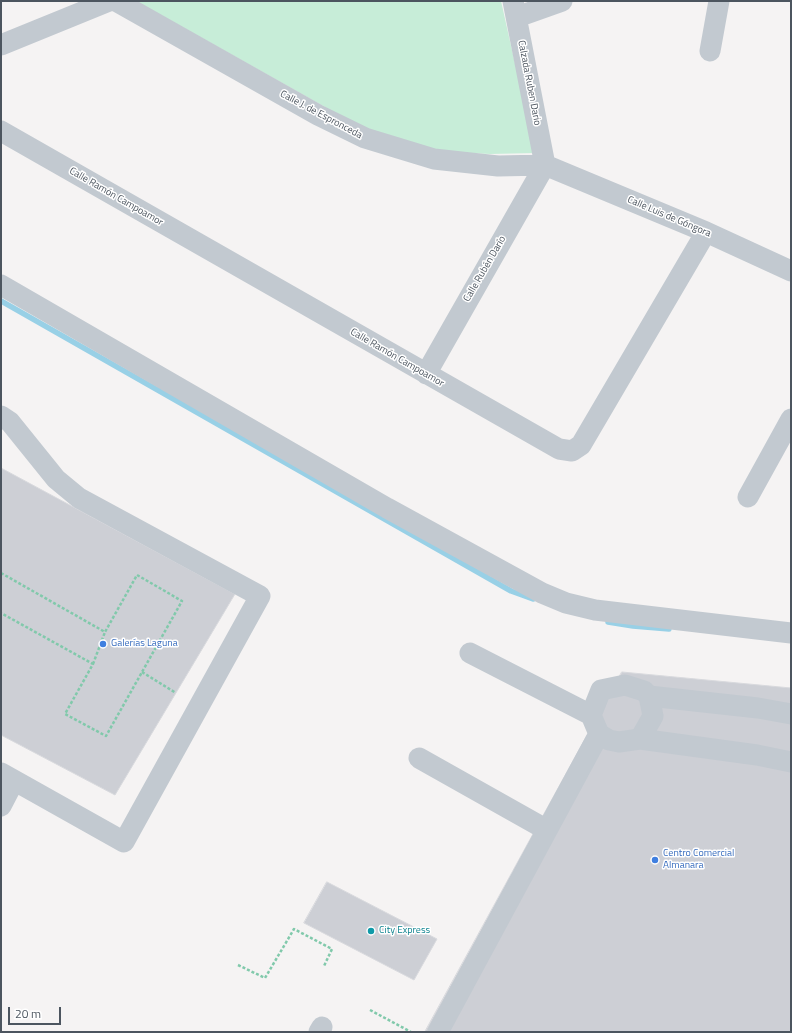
<!DOCTYPE html>
<meta charset="utf-8">
<style>
body{margin:0}
#map{position:relative;width:792px;height:1033px;overflow:hidden;background:#f5f3f3;font-family:"Titillium Web",sans-serif}
canvas{display:block}
.frame{position:absolute;inset:0;border:2px solid #4c555f;pointer-events:none}
.scale{position:absolute;left:8px;top:1007px;width:53px;height:18px;box-sizing:border-box;border:2px solid #4c555f;border-top:0;padding-left:5px;font-size:12px;line-height:14px;white-space:nowrap;color:#4c555f;-webkit-text-stroke:3px #fff;paint-order:stroke}
</style>
<div id="map">
<canvas width="792" height="1033"></canvas>
<div class="frame"></div>
<div class="scale">20 m</div>
</div>
<script>
const ctx = document.querySelector('canvas').getContext('2d');
ctx.lineJoin = 'round';
function paint(path, color) {
  ctx.fillStyle = color;
  ctx.fill(path, 'evenodd');
}
function trace(path, color, width, dash) {
  ctx.strokeStyle = color;
  ctx.lineWidth = width;
  ctx.lineCap = dash ? 'butt' : 'round';
  ctx.setLineDash(dash || []);
  ctx.stroke(path);
}
function write(font, color, halo, rows, align = 'center') {
  ctx.font = font + ' "Titillium Web",sans-serif';
  ctx.lineWidth = 3;
  ctx.setLineDash([]);
  ctx.textBaseline = 'middle';
  ctx.strokeStyle = halo;
  ctx.fillStyle = color;
  for (const [text, x, y, turn = 0] of rows) {
    ctx.save();
    ctx.translate(x, y);
    ctx.rotate((+turn || 0) * Math.PI / 180);
    ctx.textAlign = isNaN(turn) ? turn : align;
    if (halo) ctx.strokeText(text, 0, 0);
    ctx.fillText(text, 0, 0);
    ctx.restore();
  }
}
paint(new Path2D(`
 M136,1H501L535,153L490,154L428,151L366,130Z`), '#c7edd8');
trace(new Path2D(`
 M1,301L511,591L533,599
 M608,622L633,626L669,629`), '#98d0e6', 5.5);
const building = new Path2D(`
 M1,468L235,594L115,795L1,735Z
 M622,672L791,688V1032H425Z
 M327,882L437,939L414,980L304,923Z`);
paint(building, '#cdcfd5');
trace(building, '#d8d9dd', 1);
trace(new Path2D(`
 M1,573L105,632L137,575L182,601L106,736L65,714L93,664L1,613
 M93,664L105,632
 M142,672L176,693
 M238,965L265,978L294,929L332,949L324,966
 M370,1010L411,1032`), '#81c9ab', 2.5, [3, 2]);
trace(new Path2D(`
 M116,1L318,115L365,138L434,159L498,166L545,165L706,232L791,271
 M513,1L545,165
 M517,17L562,1
 M1,45L109,1
 M710,51L719,1
 M1,131L559,449L572,451L581,445L706,232
 M1,285L387,508L542,593L566,603L595,610L791,633
 M426,374L545,165
 M1,416L10,422L56,479L79,498L260,596L124,842L1,773
 M748,497L791,419
 M470,653L591,715
 M649,696L758,708L791,714
 M640,739L653,716L649,696L644,691L625,685L601,690L591,715L599,734L609,740L619,742L640,739L757,755L791,762
 M419,758L547,830
 M1,806L14,781
 M319,1032L322,1027
 M438,1032L599,734`), '#c2c9d0', 21);
for (const [x, y, r, color] of [
 [103,644,4,"#3f7fe0"],
 [655,860,4,"#3f7fe0"],
 [371,931,4,"#0f9aa8"]
]) {
  const dot = new Path2D();
  dot.arc(x, y, r, 0, 2 * Math.PI);
  ctx.fillStyle = color;
  ctx.fill(dot);
  trace(dot, '#fff', 1.5);
}
write('10px', '#4c555f', '#fff', [
 ["Calzada Ruben Dario",529,83,79],
 ["Calle J. de Espronceda",321,115,28],
 ["Calle Ramón Campoamor",116,197,30],
 ["Calle Luis de Góngora",669,217,23],
 ["Calle Rubén Darío",485,269,-60],
 ["Calle Ramón Campoamor",397,358,30]
]);
write('10px', '#366cbe', '#fff', [
 ["Galerías Laguna",111,644],
 ["Centro Comercial",663,854],
 ["Almanara",663,866]
], 'left');
write('10px', '#0d838f', '#fff', [
 ["City Express",379,931]
], 'left');
</script>
